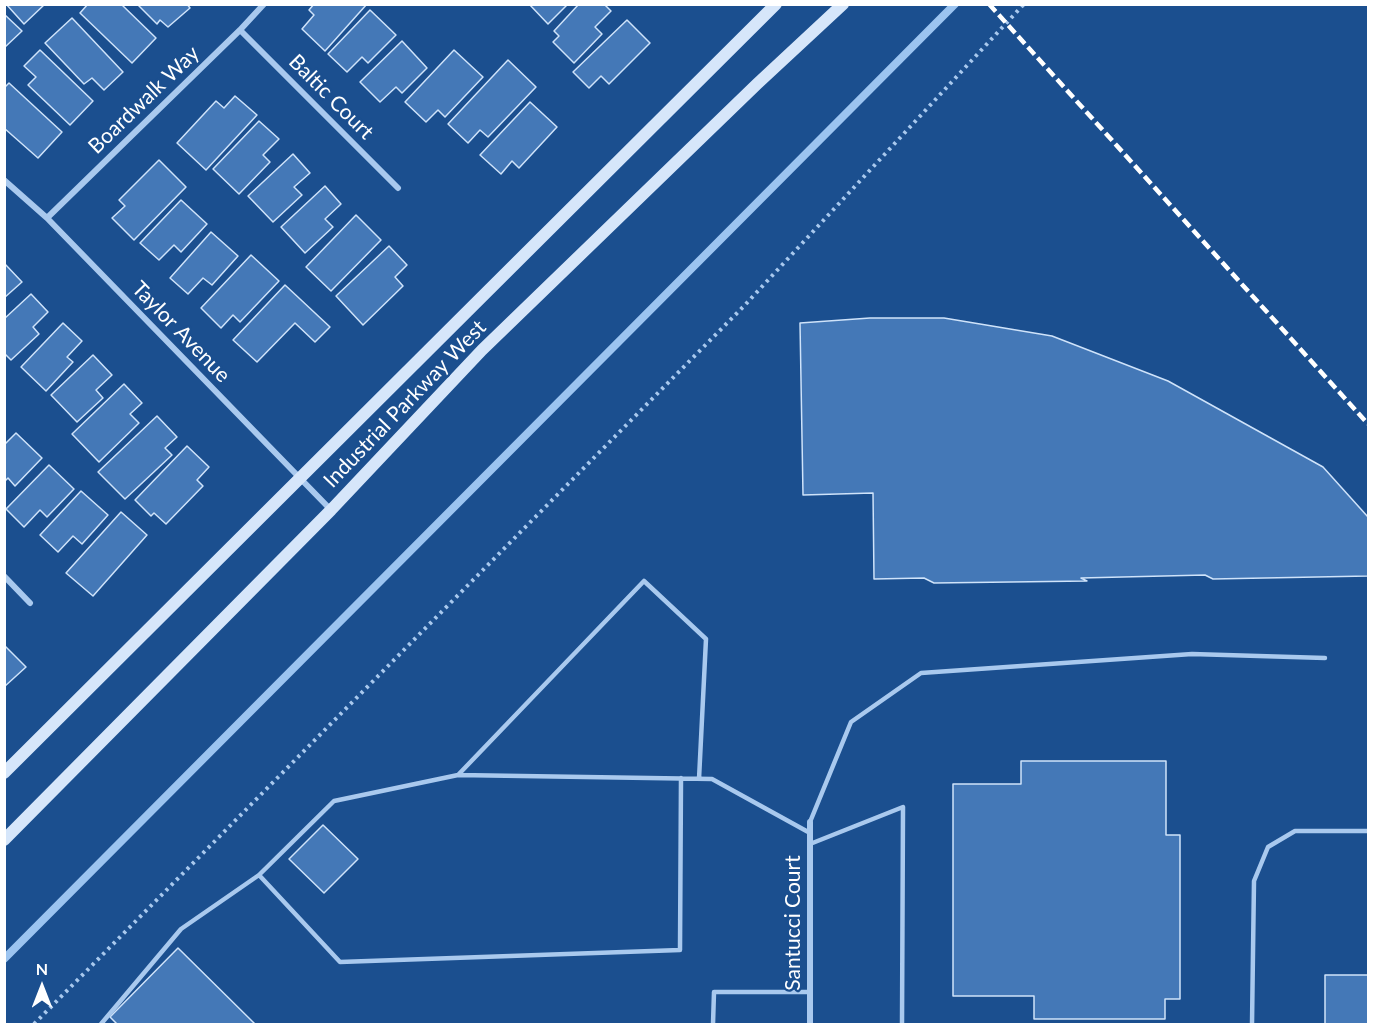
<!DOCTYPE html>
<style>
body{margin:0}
#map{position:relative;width:1373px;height:1029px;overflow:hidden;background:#1b4f8f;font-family:Lato,sans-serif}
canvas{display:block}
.frame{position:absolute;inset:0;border:6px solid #fff;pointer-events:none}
.north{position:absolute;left:12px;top:957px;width:60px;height:60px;-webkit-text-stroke:4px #1b4f8f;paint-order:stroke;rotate:0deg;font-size:16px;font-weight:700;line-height:24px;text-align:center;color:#fff}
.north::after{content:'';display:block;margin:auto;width:21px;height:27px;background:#fff;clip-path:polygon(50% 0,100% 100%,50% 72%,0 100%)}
</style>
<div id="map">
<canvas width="1373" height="1029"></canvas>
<div class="frame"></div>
<div class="north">N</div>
</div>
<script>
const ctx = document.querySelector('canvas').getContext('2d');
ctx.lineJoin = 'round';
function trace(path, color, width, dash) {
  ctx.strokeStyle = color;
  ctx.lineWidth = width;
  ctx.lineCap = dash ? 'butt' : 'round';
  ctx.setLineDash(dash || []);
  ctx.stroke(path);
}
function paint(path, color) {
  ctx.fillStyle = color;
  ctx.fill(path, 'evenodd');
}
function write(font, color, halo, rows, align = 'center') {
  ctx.font = font + ' Lato,sans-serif';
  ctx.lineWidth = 4.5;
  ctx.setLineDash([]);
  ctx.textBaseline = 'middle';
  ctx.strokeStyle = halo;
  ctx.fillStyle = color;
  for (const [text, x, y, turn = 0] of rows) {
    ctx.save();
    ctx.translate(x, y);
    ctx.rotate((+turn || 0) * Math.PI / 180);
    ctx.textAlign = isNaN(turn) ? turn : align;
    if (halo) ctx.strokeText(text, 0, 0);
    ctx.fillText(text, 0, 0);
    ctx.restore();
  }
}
trace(new Path2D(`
 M4,959L955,4`), '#9cc4f0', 8);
const building = new Path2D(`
 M6,4H45L24,24Z
 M88,4H121L156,38L132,63L80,13Z
 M137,4H187L190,8L168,27L160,20L157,24Z
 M314,4H367L325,51L302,29L314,15L309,10Z
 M529,4H568L548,24Z
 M579,4H604L611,11L595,27L602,34L574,63L553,42L559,36L554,31Z
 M370,10L396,35L368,63L362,57L347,72L328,54Z
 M4,14L22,31L4,48Z
 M72,18L123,72L104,90L92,78L84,84L45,43Z
 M627,20L650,43L609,84L601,76L589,88L573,72Z
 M402,41L427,68L402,93L396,87L380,102L360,82Z
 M40,50L93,101L70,125L28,85L36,77L24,66Z
 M454,50L483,77L445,117L438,110L426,122L405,102Z
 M508,60L536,87L488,137L480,130L468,143L448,124Z
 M9,83L62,132L38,158L4,128V88Z
 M235,96L257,115L206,170L177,143L216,101L224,108Z
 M530,102L557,127L519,168L512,161L501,174L480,155Z
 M259,121L279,139L263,155L270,162L239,194L213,169Z
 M293,154L310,173L294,187L302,195L273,222L248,196Z
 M159,160L186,187L134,240L112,218L125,206L119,200Z
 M325,186L341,204L325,219L333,227L305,253L281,227Z
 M181,200L207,224L181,252L174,245L159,260L140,243Z
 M356,215L381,240L331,291L306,267Z
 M211,232L238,256L212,285L203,278L188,294L170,278Z
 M389,246L407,265L395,277L403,286L363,325L336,296Z
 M251,255L279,281L240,322L233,315L221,328L201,308Z
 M4,263L22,282L4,298Z
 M285,285L330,327L315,342L295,323L257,362L233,340Z
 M31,294L48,312L33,327L39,334L11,360L4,353V319Z
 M870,318H944L1052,336L1168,381L1323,467L1368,517V576L1213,579L1205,575L1081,578L1087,581L934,583L924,578L874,579L873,493L803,495L800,323Z
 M63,323L82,341L67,357L73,362L46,391L21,367Z
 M93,355L112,375L96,390L103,398L77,422L51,395Z
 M124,384L142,403L130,414L139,423L99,462L72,434Z
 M157,416L177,437L165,448L172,455L125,499L98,472Z
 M16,433L42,458L15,486L8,478L4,482V445Z
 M187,446L209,467L197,480L203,486L166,524L154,513L151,516L135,500Z
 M49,465L74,489L47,517L40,510L24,527L6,509Z
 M81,491L108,515L82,544L73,536L58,552L40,535Z
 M121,512L147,535L93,596L66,573Z
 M4,645L26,667L4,687Z
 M1021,761H1166V835H1180V999H1165V1019H1034V996H953V784H1021Z
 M323,825L358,859L324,893L289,859Z
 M178,948L255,1024H117L110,1017Z
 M1325,975H1368V1024H1325Z`);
paint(building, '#4478b7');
trace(building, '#cfe3fa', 1.5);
trace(new Path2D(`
 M34,1024L744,306L1024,4`), '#a9c9ee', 4, [3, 4.5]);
trace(new Path2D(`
 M458,775L644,581L706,639L699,779
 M810,822L851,722L921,673L1192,654L1325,658
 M810,844L903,807L902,1024
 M259,875L340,962L680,950L681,778
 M101,1024L181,929L259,875L334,801L458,775L712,779L810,833
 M713,1024L714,992H810
 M1252,1024L1254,881L1268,847L1295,831H1368`), '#a9c9ee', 4.5);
trace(new Path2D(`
 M240,30L398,188
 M4,180L47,218L331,510
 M47,218L240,30L264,4
 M4,576L30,603
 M810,1024V822`), '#a9c9ee', 6);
trace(new Path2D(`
 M4,773C261,515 519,261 776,4
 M4,840L331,510L482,350L757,84L843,4`), '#d6e6fa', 12);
trace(new Path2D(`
 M989,4L1368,424`), '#fff', 4.5, [10, 4.5]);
write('21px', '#fff', '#1b4f8f', [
 ["Baltic Court",331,97,45],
 ["Boardwalk Way",144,100,-44],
 ["Taylor Avenue",181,332,46],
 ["Industrial Parkway West",405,404,-46],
 ["Santucci Court",793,923,-90]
]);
</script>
